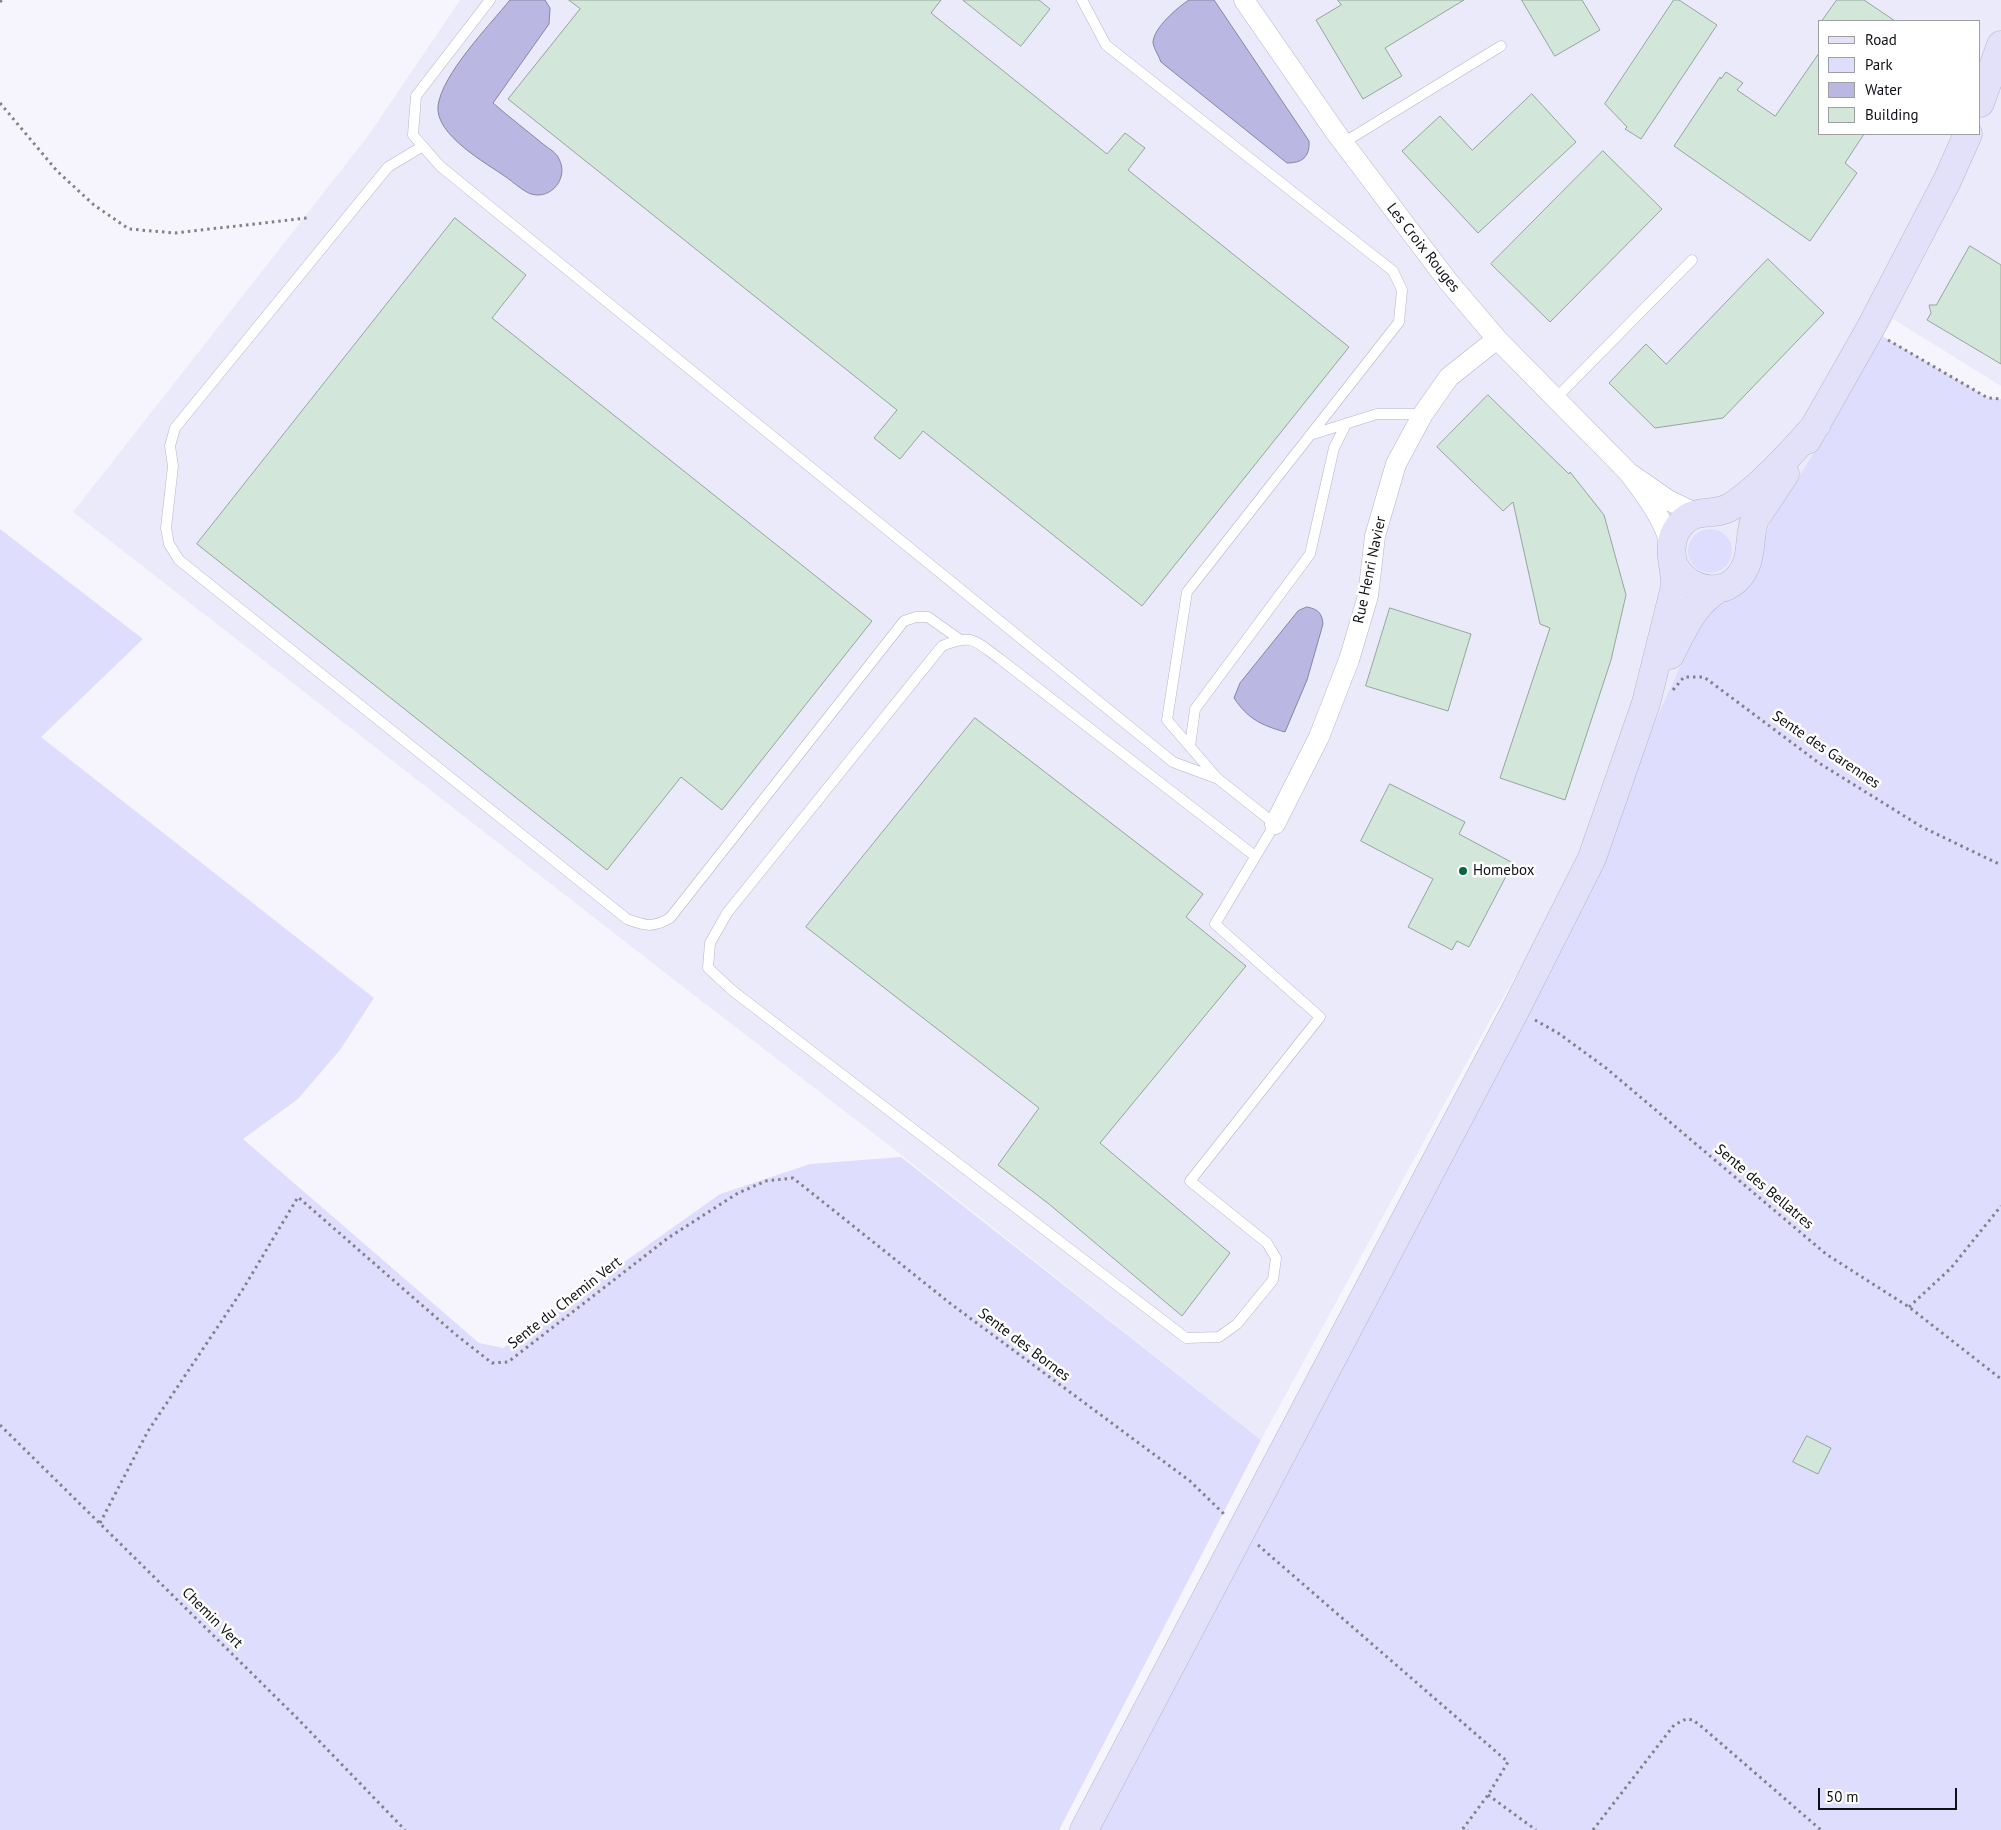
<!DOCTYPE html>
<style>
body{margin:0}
#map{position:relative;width:2001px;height:1830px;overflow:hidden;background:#f6f5fe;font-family:"PT Sans",sans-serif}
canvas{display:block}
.legend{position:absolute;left:1818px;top:20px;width:162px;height:115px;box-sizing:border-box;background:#fff;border:1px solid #9f9fa2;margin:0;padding:6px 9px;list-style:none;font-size:15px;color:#101016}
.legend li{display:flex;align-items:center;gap:10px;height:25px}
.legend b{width:25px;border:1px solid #9f9fa2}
.scale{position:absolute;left:1818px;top:1788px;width:139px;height:22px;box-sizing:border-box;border:2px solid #101016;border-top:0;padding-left:6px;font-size:15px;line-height:18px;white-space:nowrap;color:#101016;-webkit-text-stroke:4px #fff;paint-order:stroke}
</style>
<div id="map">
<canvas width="2001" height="1830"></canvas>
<ul class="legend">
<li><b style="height:6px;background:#e3e1fa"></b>Road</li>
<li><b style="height:14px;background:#deddfe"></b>Park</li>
<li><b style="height:14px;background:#bab7e3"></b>Water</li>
<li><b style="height:14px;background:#d2e6d9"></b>Building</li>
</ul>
<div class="scale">50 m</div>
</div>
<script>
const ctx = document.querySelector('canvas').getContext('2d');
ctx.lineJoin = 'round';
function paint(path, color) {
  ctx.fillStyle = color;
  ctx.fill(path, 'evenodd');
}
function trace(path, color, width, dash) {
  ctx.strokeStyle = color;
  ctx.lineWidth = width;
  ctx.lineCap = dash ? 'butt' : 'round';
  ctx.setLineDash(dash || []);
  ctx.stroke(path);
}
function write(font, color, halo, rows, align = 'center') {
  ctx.font = font + ' "PT Sans",sans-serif';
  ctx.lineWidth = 5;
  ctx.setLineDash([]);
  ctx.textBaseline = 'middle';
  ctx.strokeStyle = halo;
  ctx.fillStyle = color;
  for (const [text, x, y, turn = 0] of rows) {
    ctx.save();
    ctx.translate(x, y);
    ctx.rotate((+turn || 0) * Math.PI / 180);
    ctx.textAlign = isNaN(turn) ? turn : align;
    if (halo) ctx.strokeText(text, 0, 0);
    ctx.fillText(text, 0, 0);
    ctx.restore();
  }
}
paint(new Path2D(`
 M460,0H2001V386L1893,319L1489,1022L1261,1440L895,1150L664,972L73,512L368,136ZM1820,21H1980V134H1820Z`), '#ebeafb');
paint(new Path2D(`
 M1870,329L1988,398L2001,399V1830H1084L1592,858L1700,624L1711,611L1743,592L1753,581L1759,569L1766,534L1772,519L1821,442Z
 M0,529L143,639L41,737L374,998L340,1050L298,1099L243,1139L479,1343L503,1348L720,1194L810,1164L901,1157L1261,1440L1059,1830H0Z
 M1688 551a22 22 0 1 1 44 0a22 22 0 1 1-44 0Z`), '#deddfe');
const water = new Path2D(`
 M510,0H545L550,8L549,24L493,103C509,117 526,130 543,144C548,148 557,153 559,159C569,177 552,200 531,194C523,191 513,182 506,177C486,163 435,135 438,106C442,74 489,26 510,0Z
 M1189,0H1214L1309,141C1310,157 1302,163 1287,163L1161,62C1159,56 1154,49 1153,43C1153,28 1178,7 1189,0Z
 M1307,607C1318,609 1322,613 1323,624L1307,680L1285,732C1261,725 1248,719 1234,698L1240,683L1298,611Z`);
paint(water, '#bab7e3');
trace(water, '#8785a6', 1);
const building = new Path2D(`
 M569,0H941L931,13L1107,154L1125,133L1145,148L1128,170L1349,347L1142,606L923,431L900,459L874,438L897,410L508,99L580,9Z
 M963,0H1039L1050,9L1021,46Z
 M1338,0H1464L1385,48L1402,76L1363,99L1316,20L1341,5Z
 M1522,0H1582L1600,30L1555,56Z
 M1674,0H1679L1717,25L1641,139L1625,129L1627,127L1605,104Z
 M1837,0H1864L1895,21H1822Z
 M1820,52V134H1864L1845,163L1857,173L1810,241L1674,146L1720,77L1721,79L1726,72L1743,83L1737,90L1775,116Z
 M1532,94L1576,142L1478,233L1402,151L1440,116L1472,150Z
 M1603,151L1662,209L1550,322L1491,264Z
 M455,218L526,275L492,318L872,621L722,810L681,777L607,870L197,544Z
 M1970,246L2001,265V364L1927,320L1931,313L1929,305H1936Z
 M1768,259L1824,313L1723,418L1655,428L1609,383L1646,344L1666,364Z
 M1488,395L1569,474L1570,472L1604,515L1626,595L1611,660L1565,800L1500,778L1550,628L1540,624L1513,502L1503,511L1437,447Z
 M1390,608L1471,634L1448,711L1366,686Z
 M975,718L1203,894L1186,917L1246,966L1100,1143L1230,1253L1182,1316L1049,1204L998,1165L1039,1108L806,927Z
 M1390,784L1465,822L1459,834L1513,863L1469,947L1457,941L1452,950L1408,927L1433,879L1361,841Z
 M1807,1436L1831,1448L1818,1474L1793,1462Z`);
paint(building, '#d2e6d9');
trace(building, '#94a79b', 1);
const lane = new Path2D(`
 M490,0L416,96L413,135L440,166L1173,762L1216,778
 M1082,0L1106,45L1393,271L1402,290L1399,322L1187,592L1167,720L1217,778L1275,824L1215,924L1320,1017L1190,1181L1267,1243L1276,1258L1273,1280L1237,1324L1219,1337L1186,1338L733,991L708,968L710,943L727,913L942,646C973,633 975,641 1000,659L1255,856
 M1343,143L1501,46
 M423,146L388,167L175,428L170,446L173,466L166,528L169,544L179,560L627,919C645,926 653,928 670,918L904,621L916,617H928L959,639
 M1555,399L1692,260
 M1310,435L1377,414H1423
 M1190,746L1195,709L1310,554L1334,448L1346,424`);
const street = new Path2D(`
 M1244,0L1336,133L1447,280L1497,339L1629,473
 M1671,548C1665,520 1646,496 1629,473L1668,500L1697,514
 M1275,824L1319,737L1349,660L1368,596L1375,536L1396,464L1423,414L1449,377L1497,339`);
const secondary = new Path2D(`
 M1980,103L2001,45
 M1807,440L1870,329L1947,181L1968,134
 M1675,567C1691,595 1732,599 1746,565C1752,551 1749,534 1755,519L1785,474
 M1670,655C1683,630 1693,604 1718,589
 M1084,1830L1516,1009L1592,858L1646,703L1675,587C1676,568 1666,549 1676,531C1692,503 1713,519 1732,506C1761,487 1794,450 1817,424`);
trace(lane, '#b6b5c9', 11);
trace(street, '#b6b5c9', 21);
trace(secondary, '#b6b5c9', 29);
trace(new Path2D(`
 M0,2L2,0
 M0,103L57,171L94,205L129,229L175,233L307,218
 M1888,340L1988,398L2001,399
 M1673,690L1684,677H1704L1819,763L1922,827L2001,865
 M1535,1020L1558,1033L1606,1068L1826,1254L1909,1307L2001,1379
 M1909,1307L1951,1268L2001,1206
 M0,1425L296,1717L405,1830
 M100,1523L148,1431L243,1289L298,1197L455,1334L492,1363L508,1362L668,1238L738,1193L766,1181L793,1178L951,1304L1190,1481L1225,1515
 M1258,1545L1508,1762L1488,1795L1462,1830
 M1488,1795L1536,1830
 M1593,1830L1674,1725L1686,1719L1693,1720L1702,1727L1821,1830`), '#828189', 3, [2.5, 4]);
trace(lane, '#fff', 10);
trace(street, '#fff', 20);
trace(secondary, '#e3e1fa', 28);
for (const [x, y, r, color] of [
 [1463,871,5,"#02693e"]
]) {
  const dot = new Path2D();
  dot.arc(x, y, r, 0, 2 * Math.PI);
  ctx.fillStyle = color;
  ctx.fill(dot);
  trace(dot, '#fff', 2);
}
write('15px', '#101016', '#fff', [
 ["Les Croix Rouges",1423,248,52],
 ["Rue Henri Navier",1370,570,-78],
 ["Sente des Garennes",1826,750,34],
 ["Sente des Bellatres",1764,1187,40],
 ["Sente du Chemin Vert",565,1303,-38],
 ["Sente des Bornes",1024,1345,37],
 ["Chemin Vert",212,1618,45]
]);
write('15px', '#101016', '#fff', [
 ["Homebox",1473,871]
], 'left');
</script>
